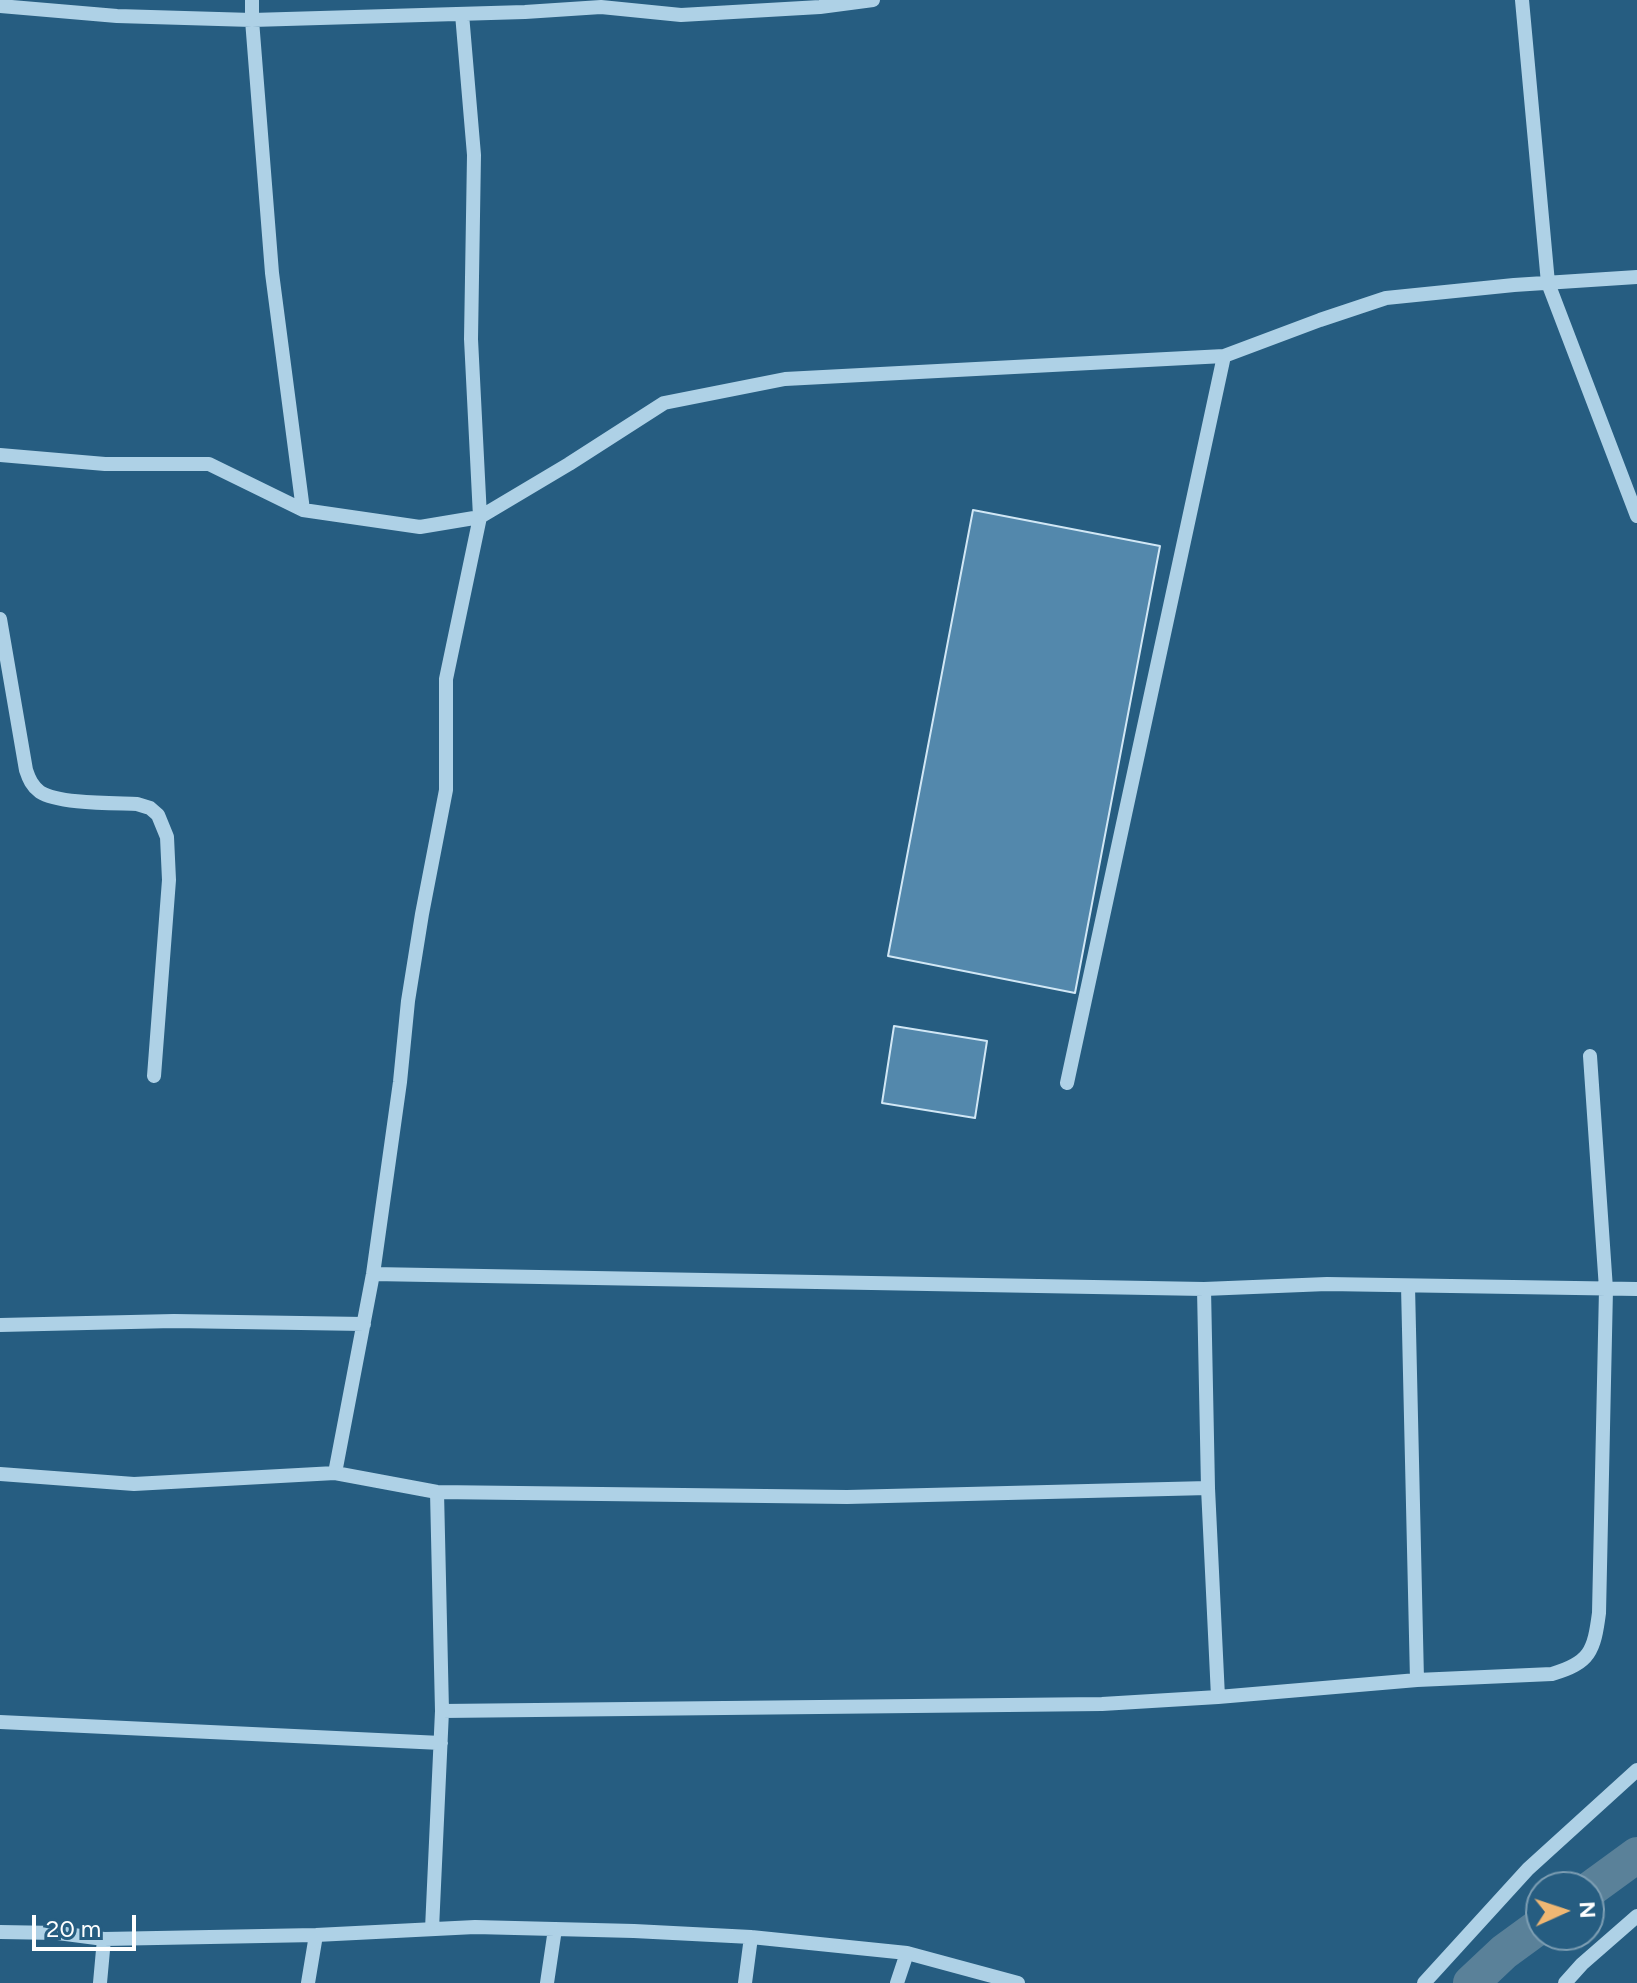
<!DOCTYPE html>
<style>
body{margin:0}
#map{position:relative;width:1637px;height:1983px;overflow:hidden;background:#265d81;font-family:Figtree,sans-serif}
canvas{display:block}
.north{position:absolute;left:1525px;top:1871px;width:80px;height:80px;box-sizing:border-box;background:#265d81;border:2px solid #7d9eb3;border-radius:50%;rotate:87deg;font-size:22px;font-weight:700;line-height:32px;text-align:center;color:#fff}
.north::after{content:'';display:block;margin:auto;width:28px;height:36px;background:#efb773;clip-path:polygon(50% 0,100% 100%,50% 72%,0 100%)}
.scale{position:absolute;left:32px;top:1915px;width:104px;height:36px;box-sizing:border-box;border:4px solid #fff;border-top:0;padding-left:10px;font-size:24px;line-height:28px;white-space:nowrap;color:#fff;-webkit-text-stroke:6px #265d81;paint-order:stroke}
</style>
<div id="map">
<canvas width="1637" height="1983"></canvas>
<div class="north">N</div>
<div class="scale">20 m</div>
</div>
<script>
const ctx = document.querySelector('canvas').getContext('2d');
ctx.lineJoin = 'round';
function trace(path, color, width, dash) {
  ctx.strokeStyle = color;
  ctx.lineWidth = width;
  ctx.lineCap = dash ? 'butt' : 'round';
  ctx.setLineDash(dash || []);
  ctx.stroke(path);
}
function paint(path, color) {
  ctx.fillStyle = color;
  ctx.fill(path, 'evenodd');
}
trace(new Path2D(`
 M1589,1890L1637,1855
 M1471,1983L1504,1952L1541,1925`), '#5a8199', 36);
const building = new Path2D(`
 M973,510L1160,546L1075,993L888,956Z
 M894,1026L987,1041L975,1118L882,1103Z`);
paint(building, '#5388ac');
trace(building, '#d1e7f5', 2);
trace(new Path2D(`
 M252,0V20L272,273L303,510
 M1522,0L1548,283L1637,516
 M0,6L117,16L252,20L525,12L601,7L681,15L820,7L873,0
 M0,455L105,464H209L303,510L420,527L480,517L569,464L664,403L785,379L1224,356L1320,320L1386,298L1514,285L1637,277
 M0,619L26,770C29,779 32,786 40,792C58,804 114,803 137,804L150,808L158,815L167,837L169,880L154,1076
 M1067,1083L1224,356
 M373,1274L1204,1289L1327,1284L1637,1289
 M1408,1286L1417,1680
 M1204,1289L1208,1488L1218,1697
 M0,1325L174,1321L364,1324
 M335,1473L373,1274L400,1082L408,1001L422,914L446,790V679L480,517L471,339L474,155L462,14
 M0,1474L134,1484L335,1473L437,1492L847,1497L1208,1488
 M442,1711L1102,1704L1218,1697L1417,1680L1552,1674C1590,1663 1594,1651 1599,1613L1606,1289L1590,1056
 M0,1722L441,1743
 M432,1929L442,1711L437,1492
 M0,1932L58,1933L104,1939L316,1935L475,1927L634,1931L751,1937L907,1953L1018,1983
 M100,1983L104,1939
 M308,1983L316,1935
 M547,1983L555,1929
 M745,1983L751,1937
 M897,1983L907,1953
 M1424,1983L1528,1869L1637,1770
 M1565,1983L1582,1964L1637,1916`), '#aed1e6', 14);
</script>
